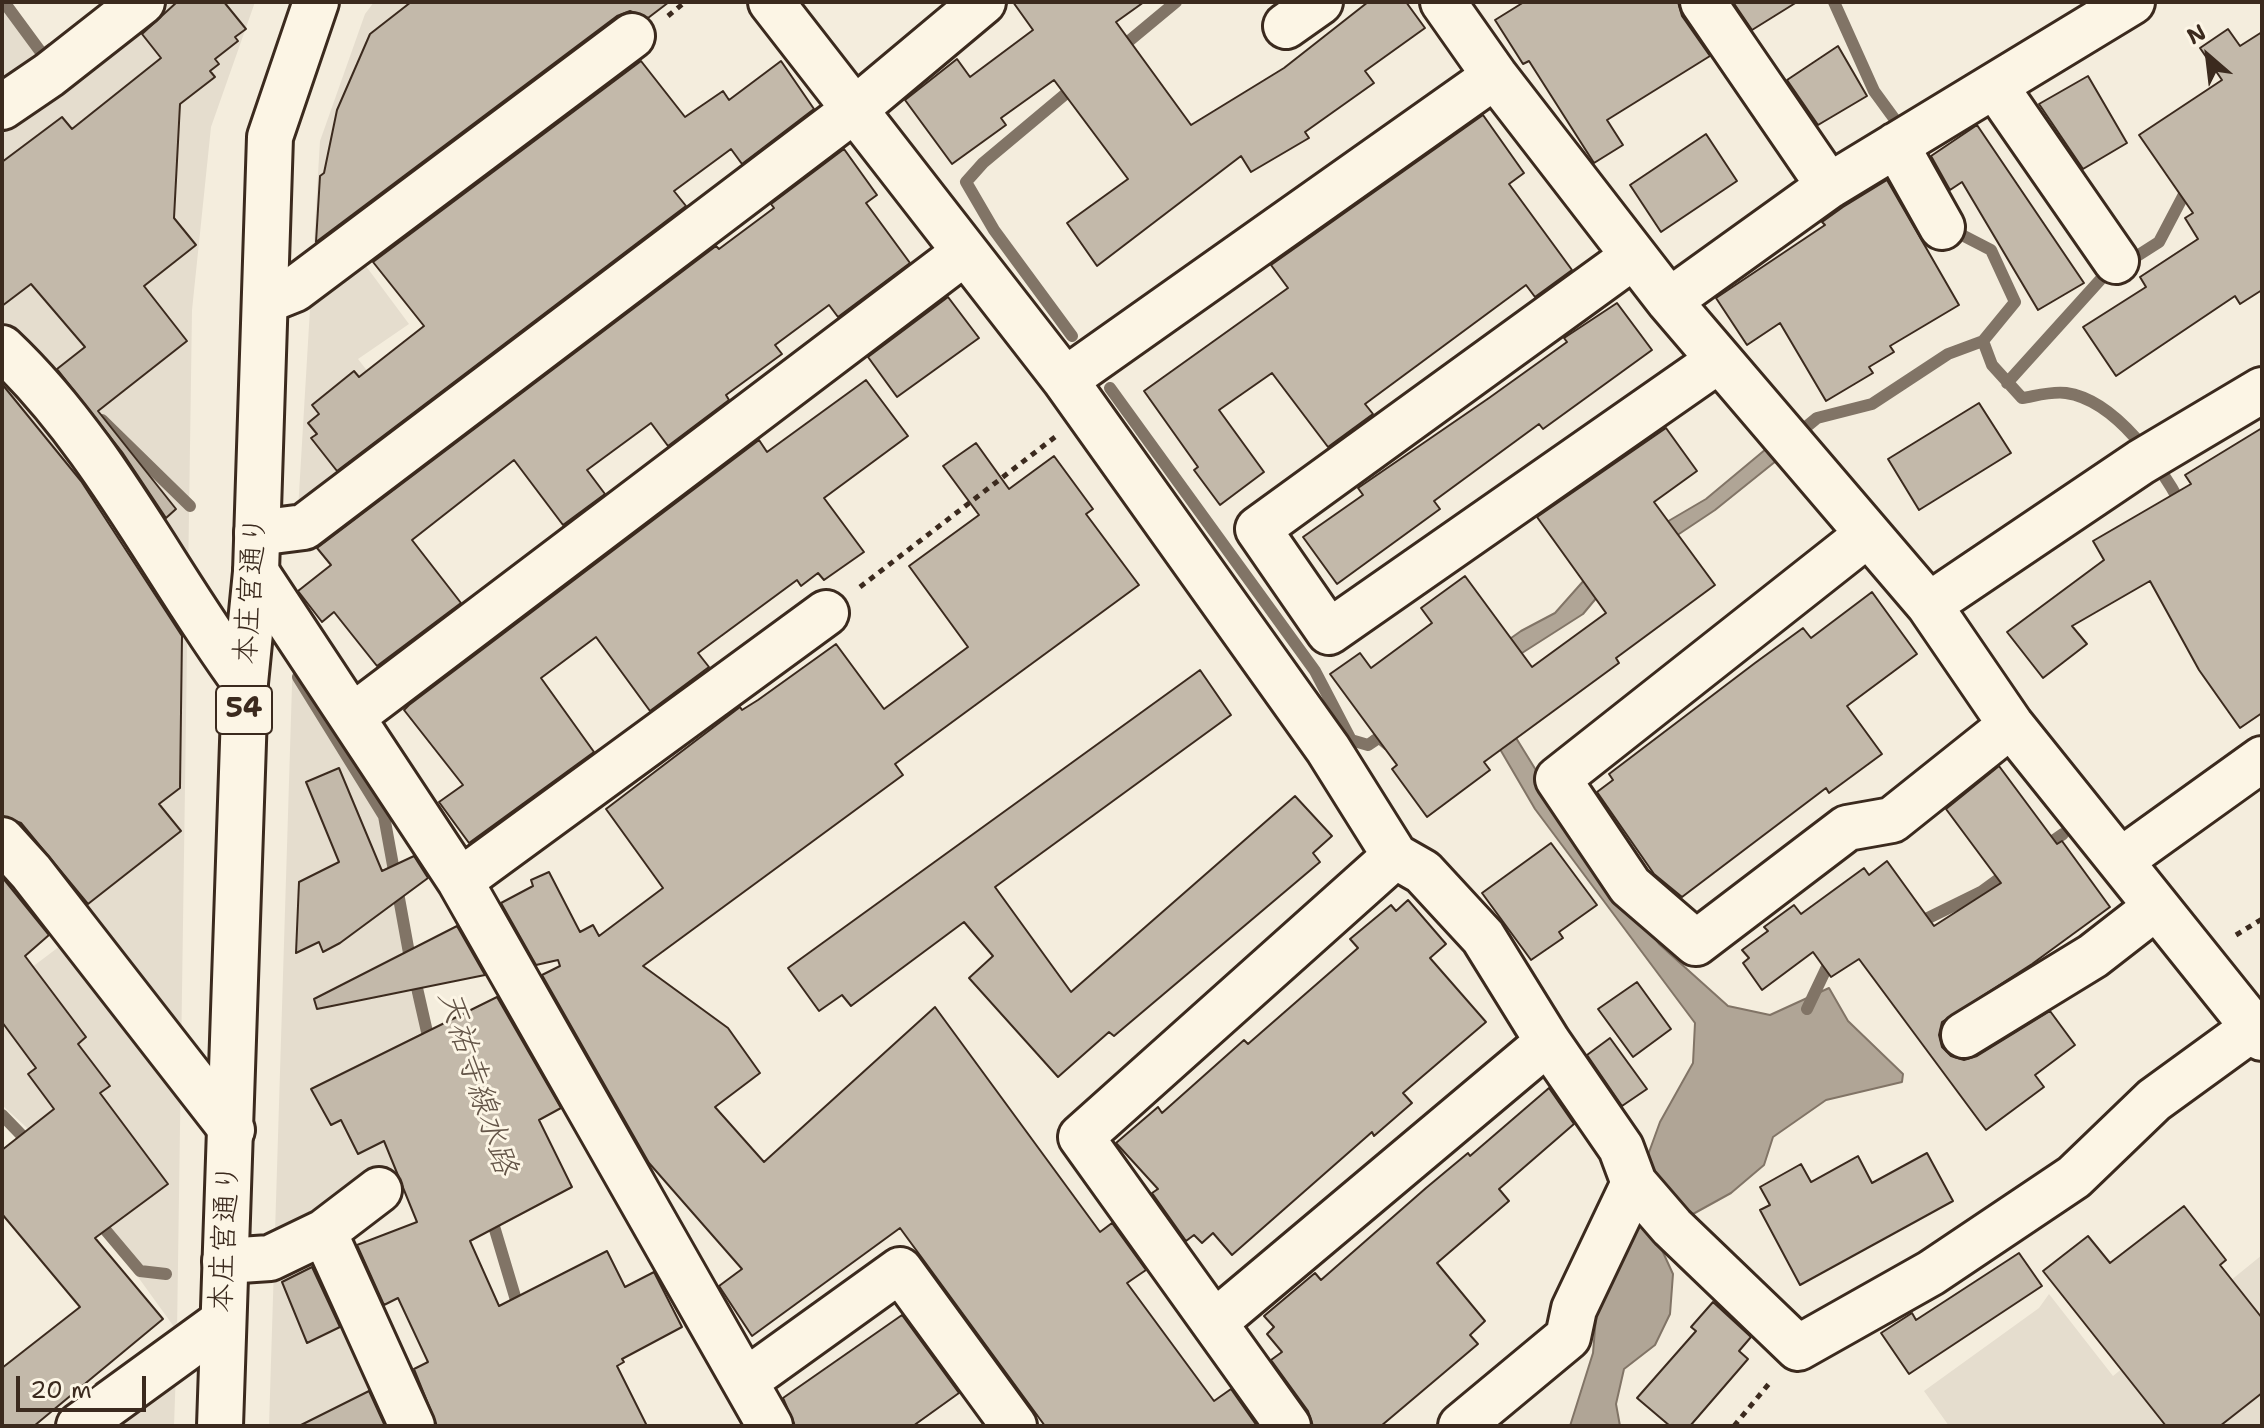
<!DOCTYPE html>
<meta charset="utf-8">
<style>
body{margin:0}
#map{position:relative;width:2264px;height:1428px;overflow:hidden;background:#f4eddd;font-family:"Shantell Sans",sans-serif}
canvas{display:block}
.frame{position:absolute;inset:0;border:4px solid #3b2a1e;pointer-events:none}
.north{position:absolute;left:2168px;top:16px;width:80px;height:80px;-webkit-text-stroke:6px #fcf5e5;paint-order:stroke;rotate:332deg;font-size:22px;font-weight:700;line-height:32px;text-align:center;color:#3b2a1e}
.north::after{content:'';display:block;margin:auto;width:28px;height:36px;background:#3b2a1e;clip-path:polygon(50% 0,100% 100%,50% 72%,0 100%)}
.scale{position:absolute;left:16px;top:1376px;width:130px;height:36px;box-sizing:border-box;border:4px solid #3b2a1e;border-top:0;padding-left:10px;font-size:24px;line-height:28px;white-space:nowrap;color:#3b2a1e;-webkit-text-stroke:6px #fcf5e5;paint-order:stroke}
</style>
<div id="map">
<canvas width="2264" height="1428"></canvas>
<div class="frame"></div>
<div class="north">N</div>
<div class="scale">20 m</div>
</div>
<script>
const ctx = document.querySelector('canvas').getContext('2d');
ctx.lineJoin = 'round';
function paint(path, color) {
  ctx.fillStyle = color;
  ctx.fill(path, 'evenodd');
}
function trace(path, color, width, dash) {
  ctx.strokeStyle = color;
  ctx.lineWidth = width;
  ctx.lineCap = dash ? 'butt' : 'round';
  ctx.setLineDash(dash || []);
  ctx.stroke(path);
}
function write(font, color, halo, rows, align = 'center') {
  ctx.font = font + ' "Shantell Sans","Klee One",sans-serif';
  ctx.lineWidth = 6;
  ctx.setLineDash([]);
  ctx.textBaseline = 'middle';
  ctx.strokeStyle = halo;
  ctx.fillStyle = color;
  for (const [text, x, y, turn = 0] of rows) {
    ctx.save();
    ctx.translate(x, y);
    ctx.rotate((+turn || 0) * Math.PI / 180);
    ctx.textAlign = isNaN(turn) ? turn : align;
    if (halo) ctx.strokeText(text, 0, 0);
    ctx.fillText(text, 0, 0);
    ctx.restore();
  }
}
paint(new Path2D(`
 M2,2H10L68,79L158,2H255L211,127L192,310L177,1331L37,1137L2,1105V990L85,927L2,829Z
 M374,2H505L365,112L427,195L351,246L409,324L358,359L416,434L297,527L320,141L365,14Z
 M293,653L385,781L410,989L462,1137L325,1225L419,1426H269Z
 M2262,1255V1426H1949L1924,1391L2039,1308L2049,1294L2113,1376Z
 M176,1369L174,1426H96Z`), '#e5ddce');
const water = new Path2D(`
 M1772,444L1781,457L1715,510L1613,578L1583,614L1497,669L1492,699L1555,801L1659,944L1728,1006L1770,1015L1829,988L1848,1021L1903,1074L1902,1082L1826,1100L1773,1137L1764,1165L1731,1193L1655,1235L1673,1274L1670,1314L1655,1345L1624,1369L1616,1404L1620,1426H1570L1593,1353L1597,1305L1627,1244L1665,1194L1648,1155L1660,1122L1693,1063L1695,1023L1535,809L1473,703L1456,700L1385,749L1371,737L1521,631L1555,613L1602,560L1706,499Z`);
paint(water, '#b0a596');
trace(water, '#817466', 2);
trace(new Path2D(`
 M4,2L43,55L51,49
 M1834,2L1874,91L1904,132
 M1117,51L1176,2
 M1072,336L994,230L966,182L983,163L1075,86
 M1983,341L1992,365L2022,398C2035,396 2052,391 2066,393C2116,400 2161,466 2183,508
 M56,375L89,407
 M2007,383L2101,279L2159,242L2190,183
 M1110,388L1315,671L1351,740L1368,745L1389,731
 M102,420L190,506
 M1795,436L1817,418L1872,404L1948,354L1983,341L2015,302L1991,250L1962,235L1955,221
 M298,677L384,816L409,953L430,1045
 M2043,848L2063,834
 M1916,924L1981,892L2011,870
 M1807,1009L1826,969L1839,963
 M2,1115L32,1146
 M490,1213L519,1310
 M97,1220L140,1271L166,1274`), '#817466', 12);
const building = new Path2D(`
 M177,2H224L246,29L235,37L238,41L215,59L219,64L210,71L215,77L180,104L174,218L196,245L144,286L187,341L98,411L176,509L166,518L122,452L57,369L85,347L31,284L2,306V162L62,117L72,129L161,58L142,34Z
 M411,2H669L648,18L630,11L617,16L316,242L320,176L324,173L337,110L370,34Z
 M1013,2H1144L1116,22L1191,125L1284,68L1368,2H1406L1425,28L1365,71L1374,83L1305,132L1309,138L1251,172L1241,156L1097,266L1067,223L1128,179L1054,80L1001,118L1006,125L952,164L905,100L957,59L970,77L1033,30Z
 M1524,2H1678L1682,16L1710,56L1607,120L1623,145L1594,163L1529,61L1523,64L1495,20Z
 M1733,2H1797L1752,30Z
 M2228,29L2240,46L2262,32V290L2240,304L2235,296L2116,376L2083,327L2146,287L2140,277L2198,239L2185,218L2193,213L2139,135L2222,80L2200,48Z
 M1838,46L1867,96L1818,125L1787,80Z
 M641,61L685,117L723,91L729,100L781,61L814,109L742,164L731,149L674,191L686,206L337,471L311,438L317,434L308,423L319,414L312,405L354,371L359,377L424,326L373,262Z
 M2088,76L2127,143L2083,169L2039,104Z
 M1483,115L1524,173L1509,184L1572,270L1535,297L1526,285L1365,404L1373,414L1328,447L1272,373L1219,410L1264,472L1220,505L1194,470L1198,467L1144,391L1288,288L1271,265Z
 M1977,125L2084,283L2038,310L1962,182L1950,190L1931,156Z
 M1706,134L1737,181L1661,232L1630,185Z
 M844,149L877,195L866,203L910,263L838,317L829,305L775,345L782,354L726,395L729,400L668,446L651,423L587,470L605,494L563,525L514,460L412,540L461,603L377,666L334,612L322,622L298,591L331,565L317,548L716,246L719,249L774,208L771,204Z
 M1887,180L1959,305L1890,346L1894,352L1869,367L1873,373L1826,401L1780,323L1747,345L1716,298L1825,225L1822,222L1843,207Z
 M948,297L979,338L897,397L868,357Z
 M1617,303L1652,350L1543,429L1539,424L1434,501L1440,509L1337,584L1303,537L1363,495L1358,488L1489,398L1567,342L1564,338Z
 M866,380L908,436L824,498L864,552L824,580L818,573L801,586L797,580L698,653L709,667L650,711L596,637L541,678L594,752L469,843L439,802L463,785L404,710L409,705L759,440L767,452Z
 M2,384L81,481L182,636L180,788L159,804L181,831L88,904L21,823L2,816Z
 M1979,403L2011,453L1919,510L1888,459Z
 M1666,428L1697,471L1654,502L1715,585L1616,658L1619,663L1484,762L1490,770L1427,817L1392,769L1397,765L1330,674L1360,653L1371,668L1432,623L1421,608L1465,576L1532,667L1606,613L1537,517Z
 M2262,428V713L2240,728L2199,670L2150,581L2072,626L2087,644L2043,678L2007,632L2104,560L2093,541L2191,484L2185,475Z
 M976,443L1009,489L1054,456L1093,509L1086,514L1139,585L895,764L903,775L643,966L728,1028L760,1073L715,1107L764,1162L935,1007L1100,1232L1112,1223L1146,1270L1127,1283L1214,1401L1231,1389L1257,1426H1045L900,1228L752,1336L719,1286L742,1269L649,1163L542,975L560,966L558,960L536,965L501,903L533,886L531,880L549,872L580,932L593,925L599,936L663,888L606,809L740,707L742,710L758,700L836,644L884,709L968,647L909,566L979,515L943,466Z
 M1872,592L1917,654L1847,706L1882,754L1829,793L1826,788L1682,897L1654,874L1597,792L1613,780L1609,774L1755,663L1803,628L1811,638Z
 M1200,670L1231,715L995,887L1071,992L1295,796L1332,836L1313,853L1320,862L1114,1036L1109,1032L1058,1077L969,978L993,956L964,922L851,1006L842,995L819,1011L788,968Z
 M1999,766L2057,844L2062,841L2110,907L2032,964L1942,1022L1939,1035L1942,1047L1951,1056L1964,1060L1977,1056L2050,1011L2075,1045L2035,1075L2044,1087L1986,1130L1859,959L1831,977L1813,952L1762,990L1743,963L1749,958L1742,950L1768,931L1764,927L1794,905L1801,914L1864,868L1869,875L1887,861L1934,926L2001,883L1946,809Z
 M339,768L382,871L414,856L428,878L340,943L323,952L319,942L296,953L299,882L339,862L306,782Z
 M1551,843L1597,905L1559,932L1563,938L1531,960L1482,893Z
 M2,877L49,935L25,956L86,1037L78,1044L110,1086L100,1093L168,1184L95,1238L163,1319L34,1426H2V1368L80,1307L2,1214V1150L54,1109L28,1074L36,1068L2,1022Z
 M1408,900L1446,944L1430,958L1486,1022L1403,1093L1412,1103L1374,1136L1372,1132L1232,1255L1213,1233L1202,1243L1194,1235L1186,1241L1152,1193L1158,1189L1116,1143L1158,1107L1162,1113L1244,1040L1248,1044L1358,948L1350,939L1391,905L1396,911Z
 M457,926L485,975L317,1009L314,999Z
 M1637,982L1671,1029L1633,1057L1598,1009Z
 M497,997L561,1108L539,1120L572,1187L470,1241L499,1306L607,1251L625,1287L654,1272L682,1327L622,1359L624,1362L617,1366L647,1426H437L414,1369L428,1362L398,1298L384,1305L357,1245L417,1222L384,1141L358,1154L341,1120L331,1125L311,1089Z
 M1610,1038L1647,1089L1622,1106L1587,1055Z
 M1549,1088L1574,1124L1499,1189L1509,1201L1437,1263L1485,1321L1470,1335L1478,1344L1381,1426H1313L1308,1411L1271,1360L1282,1352L1267,1334L1274,1327L1264,1316L1315,1273L1321,1280L1426,1188L1468,1153L1470,1156Z
 M1927,1153L1953,1201L1800,1285L1760,1210L1770,1205L1760,1187L1801,1164L1811,1182L1858,1156L1872,1183Z
 M2184,1206L2226,1260L2220,1265L2262,1318V1393L2220,1426H2166L2043,1271L2088,1236L2110,1263Z
 M2019,1253L2042,1286L1909,1374L1881,1333L1912,1313L1916,1320Z
 M312,1267L340,1327L307,1343L282,1282Z
 M1713,1302L1751,1337L1739,1351L1748,1359L1690,1426H1670L1637,1398L1696,1331L1691,1327Z
 M902,1315L959,1393L913,1426H795L783,1398Z
 M369,1391L385,1426H299Z`);
paint(building, '#c3b9aa');
trace(building, '#3b2a1e', 2);
const street = new Path2D(`
 M771,2L1065,380L1328,749L1395,856L1423,872L1483,937L1548,1042L1621,1148L1634,1183L1574,1309L1568,1337L1461,1426
 M1443,2L1495,76L1669,301L1929,605L2011,725L2262,1038
 M1703,2L1829,186
 M1286,26L1320,2
 M1995,86L2116,261
 M2,107L49,75L142,2
 M1896,145L1942,227
 M1634,256L1258,529L1329,632L1719,360
 M265,301L295,289L632,36
 M1669,301L1829,186L2132,2
 M2,348C102,442 164,573 245,683
 M1065,380L1495,76
 M257,533L304,527L854,110L983,2
 M1868,534L1558,779L1630,886L1696,943L1847,828L1892,820L2011,725
 M256,572L460,881L770,1426
 M1929,605L2141,462L2262,390
 M353,716L964,253
 M2,840L31,872L232,1130
 M2120,861L2262,759
 M460,881L826,613
 M1964,1035L2093,956L2156,907
 M1634,1183L1672,1227L1798,1348L1931,1273L2074,1177L2154,1100L2253,1028
 M324,1232L412,1426
 M225,1261L270,1258L324,1232L379,1190
 M1215,1322L1548,1042
 M747,1380L900,1270L1014,1426
 M79,1426L222,1322
 M1288,1426L1081,1137L1395,856`);
const primary = new Path2D(`
 M220,1426L245,683L256,572L270,137L316,2`);
trace(street, '#3b2a1e', 50);
trace(primary, '#3b2a1e', 50);
trace(new Path2D(`
 M668,16L685,2
 M860,587L1055,437
 M2236,935L2262,919
 M1734,1426L1772,1380`), '#3b2a1e', 5, [6, 6]);
trace(street, '#fcf5e5', 44);
trace(primary, '#fcf5e5', 44);
for (const [x, y, w] of [
 [244,710,56]
]) {
  const box = new Path2D();
  box.roundRect(x - w / 2, y - 24, w, 48, 6);
  ctx.fillStyle = '#fcf5e5';
  ctx.fill(box);
  trace(box, '#3b2a1e', 2);
}
write('bold 28px', '#3b2a1e', null, [
 ["54",244,710]
]);
write('30px', '#3b2a1e', '#fcf5e5', [
 ["本庄宮通り",252,590,-86],
 ["本庄宮通り",226,1238,-87]
]);
write('italic 32px', '#645548', '#fcf5e5', [
 ["天祐寺線水路",476,1083,72]
]);
</script>
